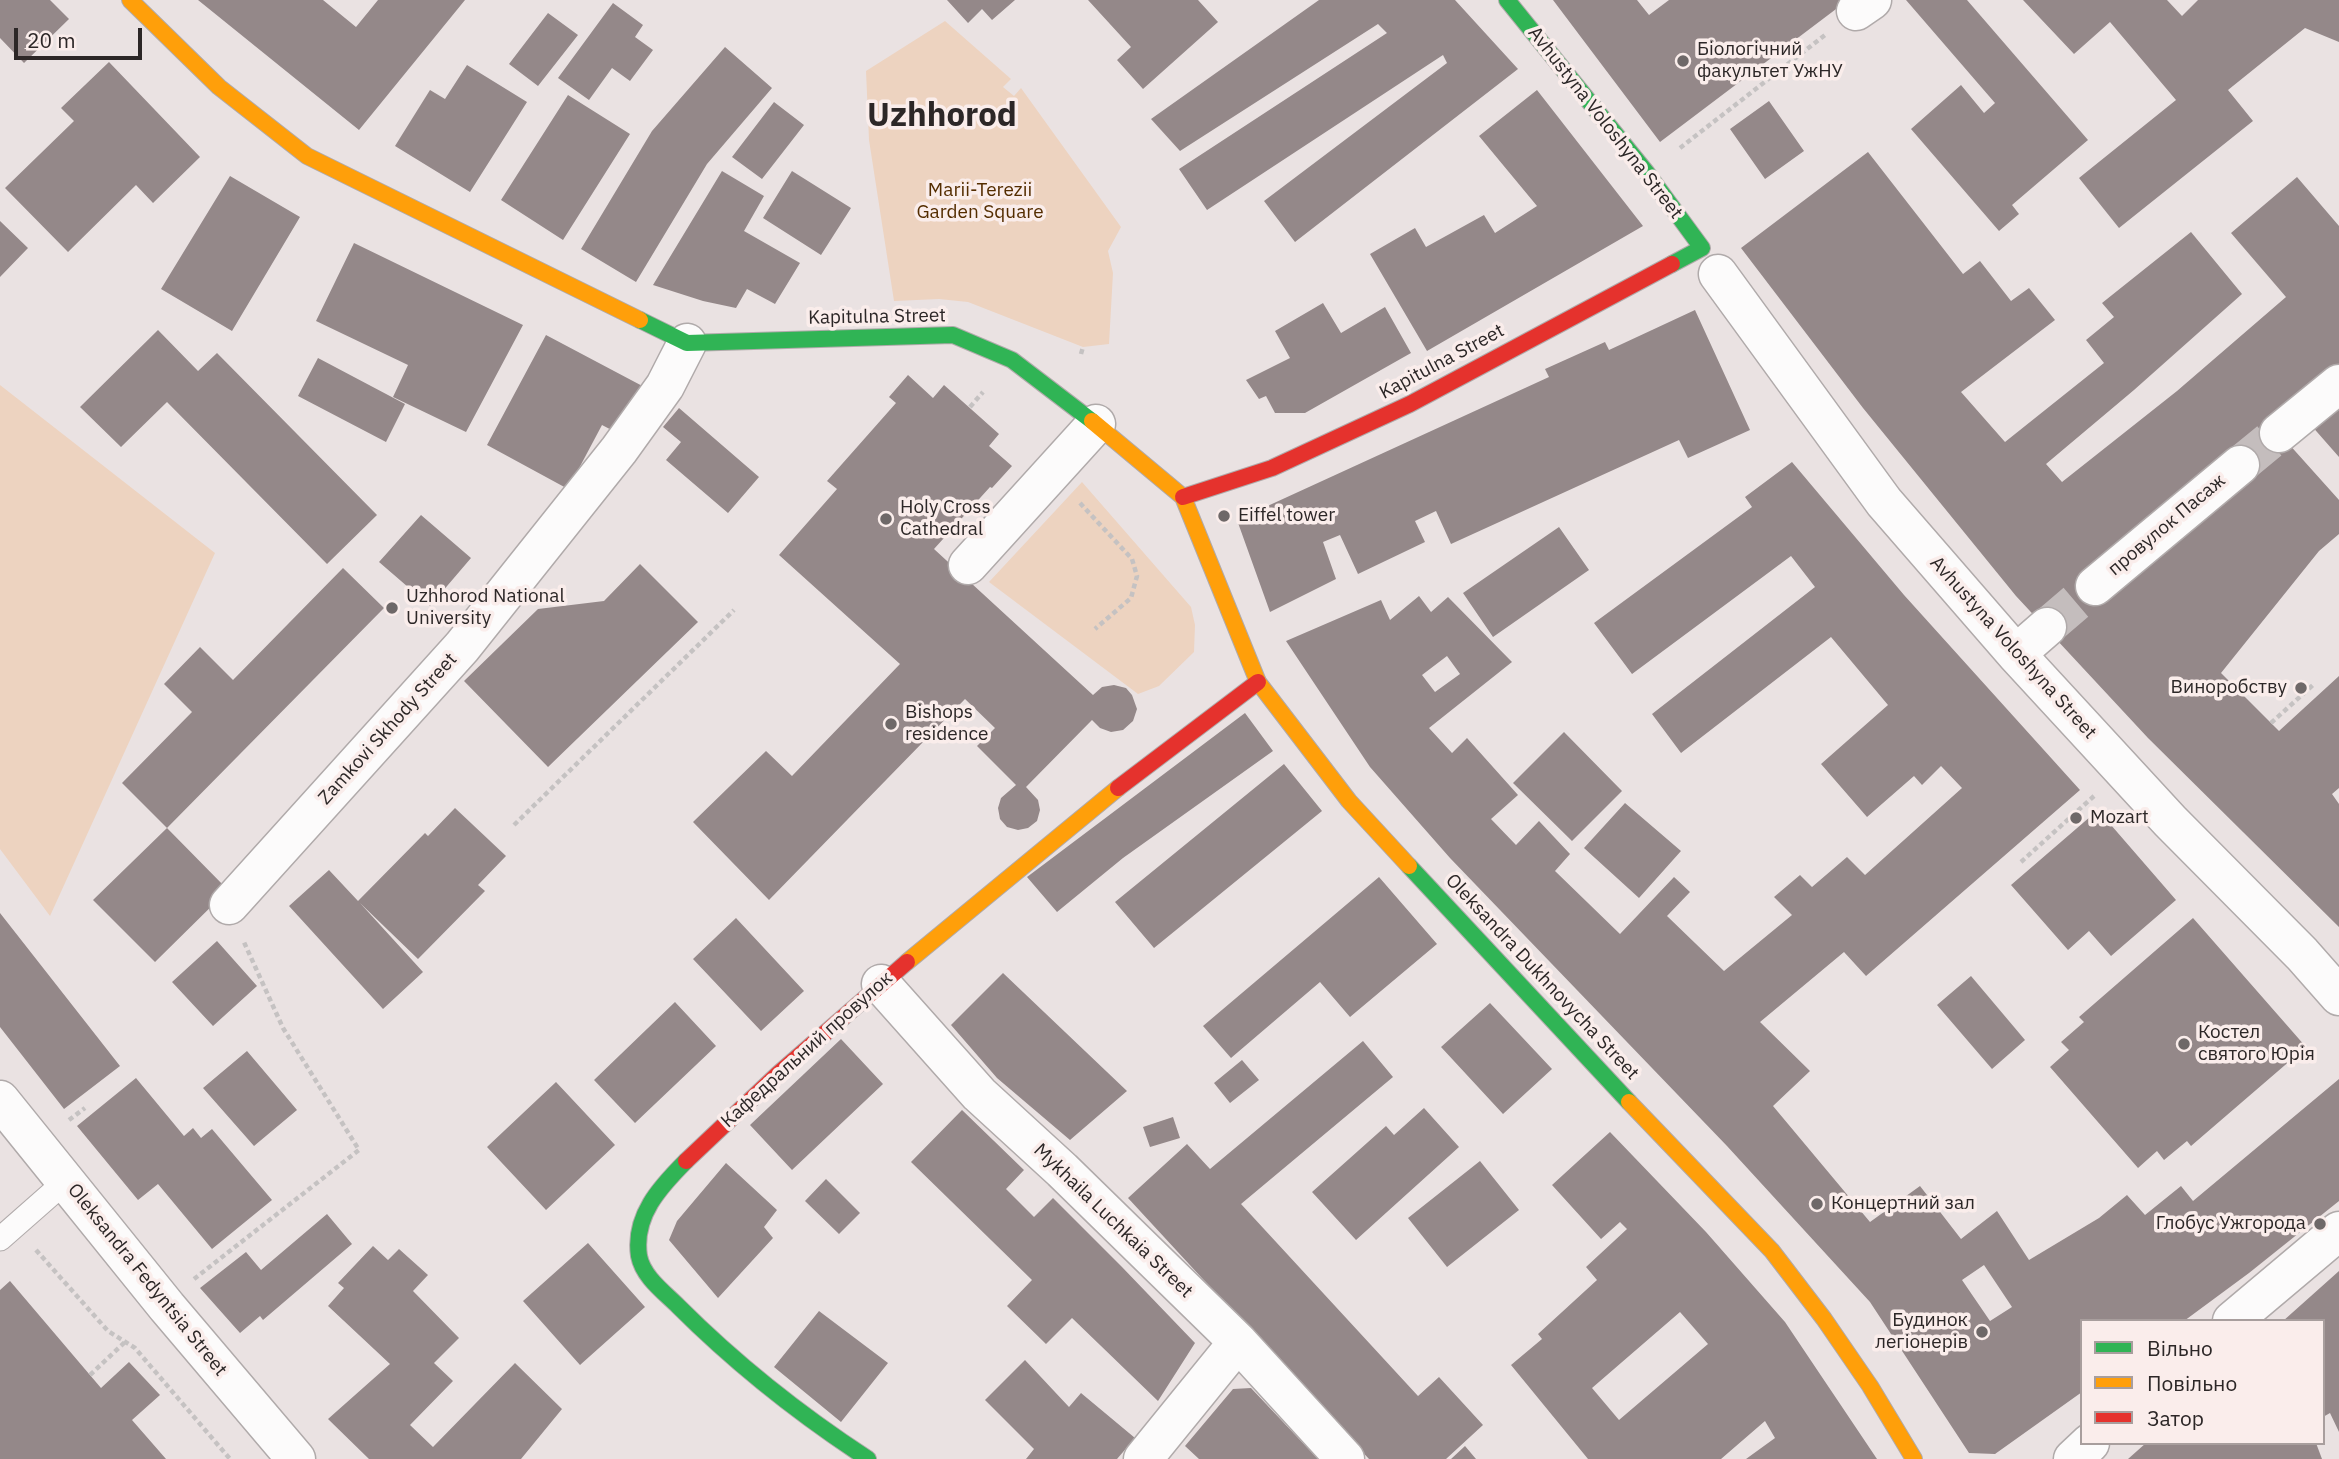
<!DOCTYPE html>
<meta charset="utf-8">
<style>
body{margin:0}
#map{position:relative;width:2339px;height:1459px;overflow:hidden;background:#eae2e2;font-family:"IBM Plex Sans",sans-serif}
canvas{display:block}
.legend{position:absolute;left:2080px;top:1319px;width:245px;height:126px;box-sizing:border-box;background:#faedeb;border:2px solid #a89e9d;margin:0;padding:9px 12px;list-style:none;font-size:21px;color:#2c2727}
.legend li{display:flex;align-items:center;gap:14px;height:35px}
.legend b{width:35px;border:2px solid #a89e9d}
.scale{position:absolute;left:14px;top:28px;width:128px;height:32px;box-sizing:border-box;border:4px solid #2c2727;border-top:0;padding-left:9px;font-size:21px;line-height:24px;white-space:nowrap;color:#2c2727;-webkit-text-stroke:5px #faedeb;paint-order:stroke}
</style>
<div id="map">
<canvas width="2339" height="1459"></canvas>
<ul class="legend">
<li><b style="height:9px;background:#30b455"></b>Вільно</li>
<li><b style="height:9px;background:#ff9f0a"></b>Повільно</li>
<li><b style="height:9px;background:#e5322d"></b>Затор</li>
</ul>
<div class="scale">20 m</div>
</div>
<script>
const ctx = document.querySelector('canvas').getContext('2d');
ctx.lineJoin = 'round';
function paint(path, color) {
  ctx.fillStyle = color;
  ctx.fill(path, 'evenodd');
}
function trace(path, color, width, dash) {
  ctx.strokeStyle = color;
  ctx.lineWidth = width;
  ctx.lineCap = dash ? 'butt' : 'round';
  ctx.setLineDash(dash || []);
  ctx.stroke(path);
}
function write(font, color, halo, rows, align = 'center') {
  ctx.font = font + ' "IBM Plex Sans",sans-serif';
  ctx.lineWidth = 7;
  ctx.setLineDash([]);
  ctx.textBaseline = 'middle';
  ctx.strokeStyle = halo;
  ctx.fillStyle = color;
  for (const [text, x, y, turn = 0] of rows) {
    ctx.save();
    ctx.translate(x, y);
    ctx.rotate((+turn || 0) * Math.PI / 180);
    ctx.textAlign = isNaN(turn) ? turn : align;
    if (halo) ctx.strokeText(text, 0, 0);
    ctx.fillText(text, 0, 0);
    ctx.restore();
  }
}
paint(new Path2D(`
 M945,21L1011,79L1003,87L1014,96L1021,88L1121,227L1108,251L1113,273L1109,344L1083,347L968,302L939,299L894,301L869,140L866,71Z
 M0,385L215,553L50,916L0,849Z
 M1082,482L1191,607L1195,625L1194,652L1159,686L1138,694L989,582Z`), '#edd3c0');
paint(new Path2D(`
 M0,0H50L69,19L24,63L0,38Z
 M198,0H323L356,27L378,0H465L359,130Z
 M947,0H1015L992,20L982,9L968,23Z
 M1088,0H1198L1218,22L1143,89L1117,60L1131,47Z
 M1319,0H1455L1518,69L1295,242L1264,201L1447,63L1443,55L1207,210L1179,169L1387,33L1378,24L1180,151L1151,119Z
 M1553,0H1637L1649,15L1669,0H1848L1660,142Z
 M1906,0H1967L2088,140L2012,205L2019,214L1999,231L1911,129L1961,85L1984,113L1995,103Z
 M2023,0H2167L2182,16L2198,0H2339V42L2305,28L2228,90L2253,121L2119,228L2079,178L2176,100L2110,22L2074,54Z
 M613,3L643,25L635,37L653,50L630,81L612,68L589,100L558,78Z
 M548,13L578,35L538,86L509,64Z
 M725,47L772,88L707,164L636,282L581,249L652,131Z
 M109,62L200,157L153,203L136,185L68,252L5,188L74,121L61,108Z
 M467,65L527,102L470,192L395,146L430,90L445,99Z
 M1537,90L1643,226L1427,351L1370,254L1415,228L1426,247L1484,215L1495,233L1537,206L1479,136Z
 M568,95L630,134L563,240L501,200Z
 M1769,101L1804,151L1765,179L1730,129Z
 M774,102L804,125L762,179L732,157Z
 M1868,152L1963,274L1980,261L2011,301L2029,288L2055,320L1961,392L2005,442L2104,363L2086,340L2114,317L2102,303L2191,232L2242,294L2134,390L2046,464L2062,482L2177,391L2286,297L2231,233L2297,177L2339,226V367L2287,442L2339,500V534L2319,551L2221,673L2279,731L2339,676V788L2332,794L2339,804V927L2148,738L2016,596L1863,408L1741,248Z
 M722,171L764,196L744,231L800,263L775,304L747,289L736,308L703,301L653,285Z
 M792,171L851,208L821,255L763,218Z
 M230,176L300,217L232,331L161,289Z
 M0,221L28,248L0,277Z
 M354,243L523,325L466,432L393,397L408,365L316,321Z
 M1323,303L1341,333L1385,307L1411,353L1305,413H1275L1266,396L1259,399L1246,380L1290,358L1275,331Z
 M1695,310L1750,430L1688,458L1679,440L1451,544L1436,511L1415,521L1425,542L1358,574L1340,535L1323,542L1336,579L1270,612L1237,520L1549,377L1545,369L1605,342L1609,350Z
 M158,330L198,371L217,353L377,515L327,564L167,402L121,447L80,407Z
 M546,335L648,389L623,436L602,425L568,489L487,445Z
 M318,358L405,404L386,442L298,396Z
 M908,375L933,398L944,385L999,434L989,446L1012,466L992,488L990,487L934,549L1093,695L1102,687L1114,685L1126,688L1132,695L1137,709L1133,721L1123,730L1111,732L1100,728L1092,720L1026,787L1038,800L1040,810L1037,821L1028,828L1018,830L1007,827L1000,819L998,808L1001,798L1016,785L977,746L995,728L965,699L769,900L693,822L766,751L792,776L900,664L779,555L837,489L827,481L896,403L889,397Z
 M2339,400V457L2310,424Z
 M679,408L759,477L728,513L666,460L681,442L663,427Z
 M1792,462L1904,595L2080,790L1866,976L1844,952L1760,1022L1810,1071L1773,1106L1870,1222L1920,1186L1961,1239L1997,1211L2029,1260L2099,1218L2127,1195L2145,1215L2181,1186L2193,1201L2339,1079V1201L2249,1273L2184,1321H2082V1392L1995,1454L1969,1453L1870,1302L1727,1146L1450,858L1370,767L1286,641L1381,600L1390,620L1419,596L1431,612L1448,597L1512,662L1429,728L1452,753L1467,738L1518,795L1491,819L1516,845L1539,821L1570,854L1555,871L1620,934L1674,877L1690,892L1667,916L1724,971L1792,915L1774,897L1800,875L1812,887L1847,857L1865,875L1962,788L1941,766L1922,785L1914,776L1867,817L1821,764L1888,705L1831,637L1681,753L1652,714L1815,587L1791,556L1632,674L1594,623L1752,507L1745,497ZM1447,656L1460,674L1435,692L1422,675ZM1984,1265L2012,1307L1990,1321L1962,1280Z
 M421,515L471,558L430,606L379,562Z
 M1559,527L1589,570L1493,637L1463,593Z
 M640,564L698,622L548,767L464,681L538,609L604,601Z
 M343,568L384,608L167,828L228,890L155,962L93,900L167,828L122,783L192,712L164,684L200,647L233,680Z
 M1245,713L1273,751L1123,858L1057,912L1027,877Z
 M1564,732L1622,791L1572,841L1513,783Z
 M1284,764L1322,811L1154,948L1115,902Z
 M1625,803L1681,851L1639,898L1584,848Z
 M455,808L506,856L478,885L485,891L418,959L360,903L423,972L383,1009L289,906L329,870L358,901L425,833L428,836Z
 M2098,810L2176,900L2111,956L2089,931L2068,950L2011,885Z
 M1379,877L1437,944L1350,1017L1320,982L1231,1058L1203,1026Z
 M0,913L120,1066L64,1109L0,1027Z
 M736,918L804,991L761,1031L693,959Z
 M2193,918L2306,1047L2191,1146L2187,1141L2164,1160L2157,1151L2138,1168L2050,1067L2069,1050L2061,1042L2084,1022L2079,1017Z
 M217,941L257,986L213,1026L172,982Z
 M1003,973L1127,1091L1070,1140L997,1078L951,1025Z
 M1971,976L2025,1040L1992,1069L1937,1005Z
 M675,1002L716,1046L635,1123L594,1080Z
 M1490,1003L1552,1069L1503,1114L1441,1047Z
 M841,1039L883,1084L792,1170L750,1125Z
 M1363,1041L1393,1077L1241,1204L1418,1396L1439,1377L1483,1425L1446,1459H1369L1128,1198L1187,1144L1210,1169Z
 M247,1051L297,1110L254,1146L203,1088Z
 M1242,1060L1259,1080L1230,1103L1214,1083Z
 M136,1078L184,1136L193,1128L201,1138L212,1129L272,1200L212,1249L158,1184L138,1200L77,1126Z
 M556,1082L615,1145L546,1210L487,1147Z
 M1424,1108L1459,1147L1356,1240L1312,1192L1386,1126L1394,1135Z
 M962,1110L1024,1170L1006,1189L1034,1217L1053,1198L1122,1267L1195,1343L1158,1401L1072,1318L1046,1344L1007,1306L1032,1280L911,1162Z
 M1173,1117L1180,1138L1150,1147L1143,1127Z
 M1610,1132L1706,1232L1785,1322L1877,1459H1746L1775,1438L1765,1421L1721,1459H1588L1511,1365L1542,1339L1538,1334L1597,1280L1586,1267L1627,1229L1620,1222L1601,1239L1552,1185ZM1680,1312L1708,1344L1619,1420L1592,1388Z
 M1480,1161L1519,1210L1447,1267L1408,1218Z
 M726,1163L777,1210L764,1227L773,1238L718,1298L669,1240L677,1221Z
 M826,1179L860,1213L839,1234L805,1201Z
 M327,1214L352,1244L263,1320L260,1316L240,1333L200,1288L246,1252L261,1270Z
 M588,1243L645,1307L580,1365L523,1301Z
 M373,1246L388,1260L399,1249L428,1275L413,1291L459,1338L434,1363L453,1381L410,1425L433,1447L515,1363L562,1409L521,1459H369L328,1419L390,1364L328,1306L344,1288L338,1283Z
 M2339,1271V1432L2330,1413L2323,1417V1321H2283Z
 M10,1281L101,1388L129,1362L160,1395L132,1420L166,1459H0V1290Z
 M819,1311L888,1363L841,1422L774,1367Z
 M1025,1360L1069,1407L1081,1393L1135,1438L1117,1459H1026L1034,1449L985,1400Z
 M1251,1388L1318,1459H1199L1185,1446L1233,1389Z
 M2146,1443H2316L2322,1459H2128Z
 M1465,1446L1476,1459H1451Z`), '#948889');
trace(new Path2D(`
 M2240,465L2279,433
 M2047,627L2095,586`), '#c4bdbd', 38, [38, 19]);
const lane = new Path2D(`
 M0,1239L66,1181`);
const street = new Path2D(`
 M1856,11L1872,0
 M1718,274L1884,502L2016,654L2170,821L2302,954L2339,996
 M2279,433L2339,384
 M968,565L1096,424
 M2095,586L2240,465
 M2016,654L2047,627
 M229,905L462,647L619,450L665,386L687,343
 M881,984L979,1094L1062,1170L1238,1342L1345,1459
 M0,1100L167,1307L296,1459
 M2232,1321L2339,1231
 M1143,1459L1238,1342
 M2073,1459L2090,1443`);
const fast = new Path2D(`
 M1507,0L1647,173L1702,248L1672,264
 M640,320L687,343L953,335L1012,360L1092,421
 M1409,866L1629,1102
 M686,1161C660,1187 633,1216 639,1256C643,1277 664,1292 678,1306C736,1364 799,1414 868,1459`);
const slow = new Path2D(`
 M130,0L219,87L307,156L640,320
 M1092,421L1183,497L1258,682L1349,801L1409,866
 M907,962L1118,788
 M1629,1102L1772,1251L1824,1319L1870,1386L1914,1459`);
const jam = new Path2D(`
 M1183,497L1272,468L1410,404L1672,264
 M1118,788L1258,682
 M686,1161L778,1074L907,962`);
trace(lane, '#b0aaaa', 25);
trace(street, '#b0aaaa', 41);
trace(fast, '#b0aaaa', 18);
trace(slow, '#b0aaaa', 18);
trace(jam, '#b0aaaa', 18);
trace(new Path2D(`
 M1680,148L1825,35
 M1081,354L1083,347
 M970,407L983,392
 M1080,503L1132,559L1137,576L1131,598L1095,629
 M2271,723L2313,685
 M514,825L734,610
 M2021,862L2094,796
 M69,1120L85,1108
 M36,1250L108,1331L135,1348L230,1459
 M194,1279L359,1150L283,1028L243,940
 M90,1375L125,1342`), '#c5c2c2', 4.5, [5, 3.5]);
trace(lane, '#fcfbfb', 23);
trace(street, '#fcfbfb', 38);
trace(fast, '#30b455', 16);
trace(slow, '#ff9f0a', 16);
trace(jam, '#e5322d', 16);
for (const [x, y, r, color] of [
 [1683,61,7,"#6e6868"],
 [1224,516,7,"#6e6868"],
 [886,519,7,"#6e6868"],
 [392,608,7,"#6e6868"],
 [2301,688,7,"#6e6868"],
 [891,724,7,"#6e6868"],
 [2076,818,7,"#6e6868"],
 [2184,1044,7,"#6e6868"],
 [1817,1204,7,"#6e6868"],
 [2320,1224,7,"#6e6868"],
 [1982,1332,7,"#6e6868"]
]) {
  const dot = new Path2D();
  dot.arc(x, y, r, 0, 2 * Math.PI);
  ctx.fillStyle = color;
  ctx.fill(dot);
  trace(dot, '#faedeb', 2.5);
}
write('19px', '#2c2727', '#faedeb', [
 ["Біологічний",1697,50],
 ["факультет УжНУ",1697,72],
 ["Holy Cross",900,508],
 ["Cathedral",900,530],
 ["Eiffel tower",1238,516],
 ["Uzhhorod National",406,597],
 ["University",406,619],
 ["Виноробству",2287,688,"right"],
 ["Bishops",905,713],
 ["residence",905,735],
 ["Mozart",2090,818],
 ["Костел",2198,1033],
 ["святого Юрія",2198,1055],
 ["Концертний зал",1831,1204],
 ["Глобус Ужгорода",2306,1224,"right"],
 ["Будинок",1968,1321,"right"],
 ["легіонерів",1968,1343,"right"]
], 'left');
write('19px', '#2c2727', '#faedeb', [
 ["Avhustyna Voloshyna Street",1605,123,52],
 ["Kapitulna Street",877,317,-1],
 ["Kapitulna Street",1442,362,-28],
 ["провулок Пасаж",2167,525,-40],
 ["Avhustyna Voloshyna Street",2013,648,48],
 ["Zamkovi Skhody Street",388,729,-48],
 ["Oleksandra Dukhnovycha Street",1542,977,47],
 ["Кафедральний провулок",807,1050,-42],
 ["Mykhaila Luchkaia Street",1113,1221,44],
 ["Oleksandra Fedyntsia Street",147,1280,51]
]);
write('19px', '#542d00', '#faedeb', [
 ["Marii-Terezii",980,191],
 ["Garden Square",980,213]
]);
write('bold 33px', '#2c2727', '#faedeb', [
 ["Uzhhorod",942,116]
]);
</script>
